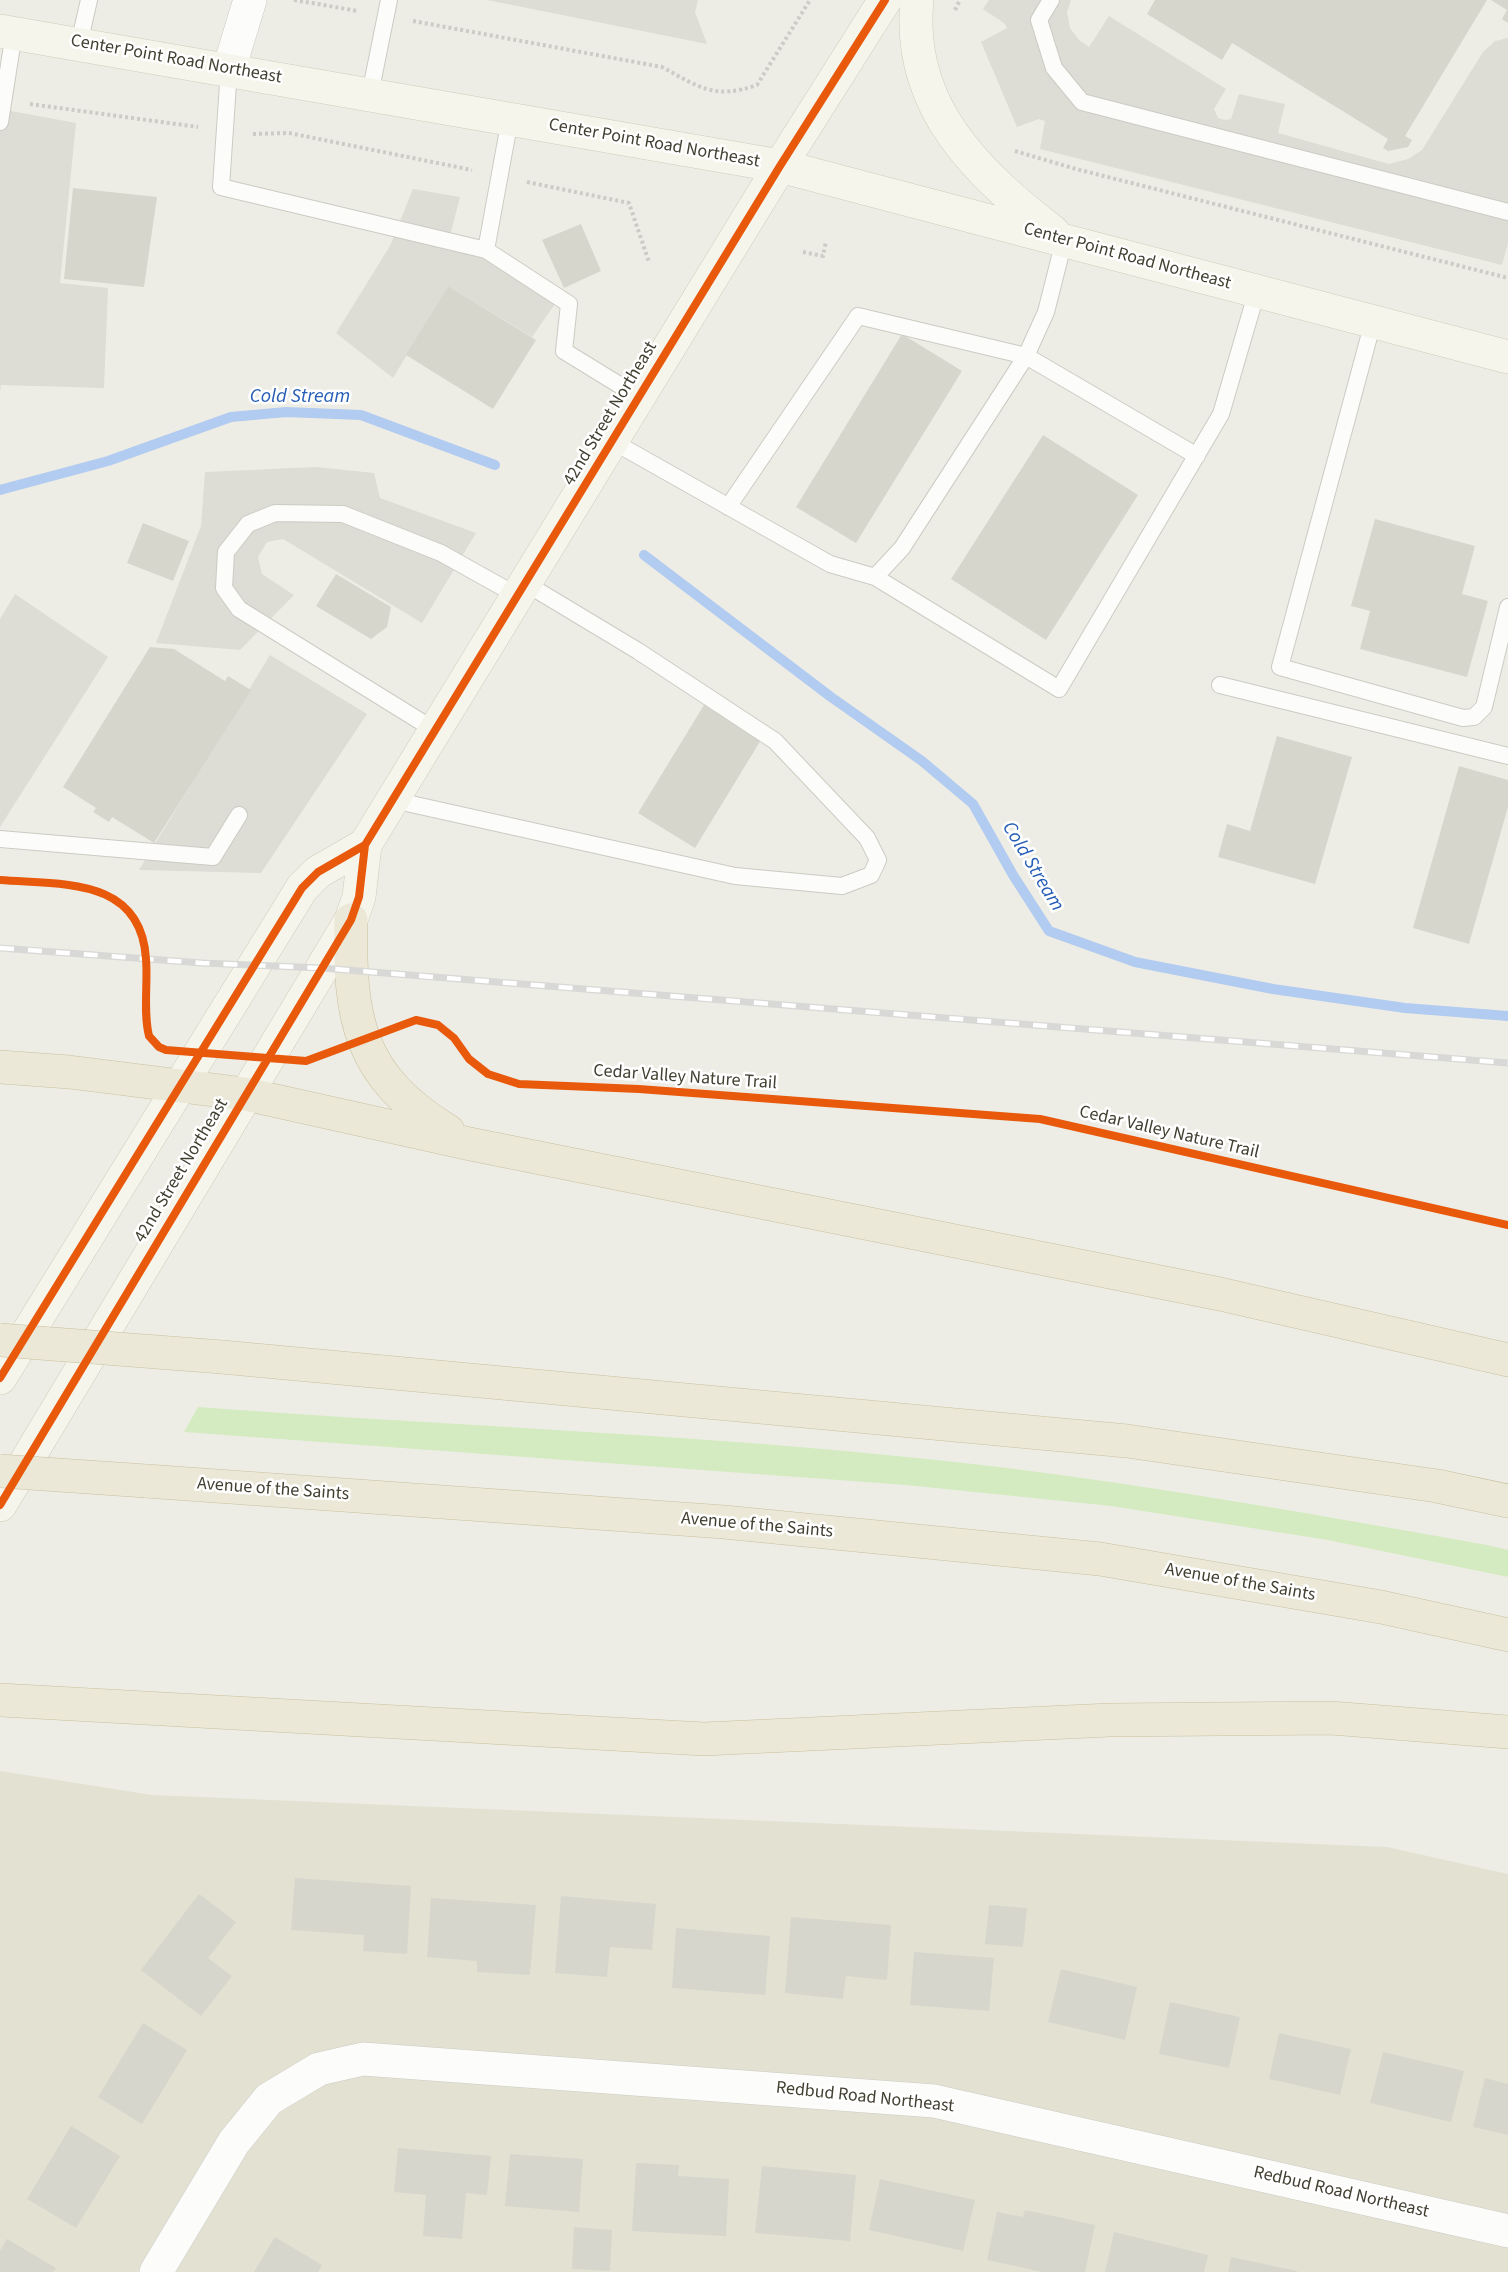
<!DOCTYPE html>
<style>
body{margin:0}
canvas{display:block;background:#eeede5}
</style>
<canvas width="1508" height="2272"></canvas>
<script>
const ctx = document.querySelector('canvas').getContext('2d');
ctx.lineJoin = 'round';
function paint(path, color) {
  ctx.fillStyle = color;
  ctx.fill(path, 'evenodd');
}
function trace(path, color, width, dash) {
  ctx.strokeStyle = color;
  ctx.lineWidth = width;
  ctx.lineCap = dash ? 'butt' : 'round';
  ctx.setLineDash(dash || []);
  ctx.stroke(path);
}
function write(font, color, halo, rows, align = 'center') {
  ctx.font = font + ' "Source Sans 3",sans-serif';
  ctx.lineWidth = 5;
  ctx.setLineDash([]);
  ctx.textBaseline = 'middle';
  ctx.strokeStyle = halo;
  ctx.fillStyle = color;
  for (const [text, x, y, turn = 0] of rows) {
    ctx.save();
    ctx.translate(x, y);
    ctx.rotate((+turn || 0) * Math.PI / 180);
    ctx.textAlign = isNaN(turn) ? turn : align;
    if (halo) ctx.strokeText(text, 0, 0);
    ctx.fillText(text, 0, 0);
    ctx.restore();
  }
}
paint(new Path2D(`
 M0,1771L152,1795L1387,1847L1508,1874V2272H0Z`), '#e3e1d2');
paint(new Path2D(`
 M198,1407C462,1427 728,1435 991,1466C1158,1486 1323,1516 1487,1545L1508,1550V1577L1328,1540L1111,1506L906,1485L184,1432Z`), '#d4ebc2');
paint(new Path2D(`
 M487,0H698L695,12L707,44Z
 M989,0H1071L1067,12L1070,28L1079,40L1089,47L1109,16L1226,89L1214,109L1218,118L1225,120L1231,119L1239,94L1285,104L1278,133L1389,164L1408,159L1422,150L1483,52L1495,41L1508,38V243L1502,265L1040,149L1045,121L1039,119L1017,127L981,42L1007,28L1004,23L983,9Z
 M0,109L76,123L60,283L108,288L104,388L1,385L0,392Z
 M413,189L460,197L450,236L557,301L532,337L448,286L393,378L336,333L390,246Z
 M316,467L374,473L380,498L476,533L422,623L283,539L267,542L258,557L262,574L294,595L240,650L156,643L201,526L205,472Z
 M15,594L108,657L0,827V619Z
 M270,655L367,714L261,873L139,870Z`), '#dddcd5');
trace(new Path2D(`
 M0,490L108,461L231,417L286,412L361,415L495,465
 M644,555L831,697L922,761L973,804L1013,875L1049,931L1135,962L1273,989L1405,1008L1508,1016`), '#b2cbf0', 10);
paint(new Path2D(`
 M1155,0H1487L1405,136L1412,140L1408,147L1388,151L1383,148L1388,139L1232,43L1222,60L1147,14Z
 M1491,0H1508V23L1502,19L1507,10Z
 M73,188L157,197L144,287L64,279Z
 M581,224L601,271L564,288L542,240Z
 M448,286L536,340L493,409L406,355Z
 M902,334L962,371L856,543L796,507Z
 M1043,435L1138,495L1046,640L951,579Z
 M1375,519L1475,546L1462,594L1488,601L1467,677L1360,649L1370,611L1351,606Z
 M143,523L189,541L173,581L127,563Z
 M336,574L391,607L387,627L371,639L316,606Z
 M150,647L174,649L225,681L228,676L251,690L154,843L112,817L109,822L93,812L96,808L63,787Z
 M704,705L761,740L695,848L638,813Z
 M1277,736L1352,757L1315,884L1218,857L1227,824L1250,831Z
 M1459,766L1508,780V807L1469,944L1413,928Z
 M295,1878L411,1886L407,1954L363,1951L364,1935L291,1930Z
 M199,1894L236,1922L208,1958L232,1976L201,2016L141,1970Z
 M561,1896L656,1904L652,1950L610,1947L607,1977L555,1973Z
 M431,1898L536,1905L530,1975L477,1972V1961L427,1957Z
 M989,1905L1027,1908L1023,1947L985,1944Z
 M791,1917L891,1925L887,1980L846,1976L843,1999L785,1993Z
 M676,1928L770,1936L765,1995L672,1988Z
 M914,1952L994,1958L989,2011L910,2005Z
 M1061,1969L1137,1987L1125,2040L1048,2022Z
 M1170,2002L1240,2017L1229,2068L1159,2054Z
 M143,2023L187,2050L142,2124L98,2097Z
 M1279,2033L1351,2049L1340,2095L1269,2079Z
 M1383,2052L1464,2071L1451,2122L1370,2103Z
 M1485,2078L1508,2084V2135L1473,2127Z
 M71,2126L120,2156L76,2228L27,2199Z
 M398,2148L491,2156L487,2195L466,2193L462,2239L423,2236L426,2195L394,2192Z
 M510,2154L583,2159L579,2212L505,2206Z
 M636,2163L679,2165L678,2176L729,2179L726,2236L632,2231Z
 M762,2166L856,2175L850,2241L755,2233Z
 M880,2179L975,2200L963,2251L869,2230Z
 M1025,2210L1095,2225L1085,2272H1043L987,2260L997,2212L1023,2217Z
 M574,2227L612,2230L610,2271L572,2269Z
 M1114,2232L1208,2255L1204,2272H1105Z
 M275,2237L322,2265L318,2272H254Z
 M7,2239L56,2268L53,2272H0V2251Z
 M1231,2257L1297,2271V2272H1228Z`), '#d7d6cd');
const lane = new Path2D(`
 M1051,0L1039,20L1054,68L1082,102L1508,212
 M79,44L89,0
 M229,69L221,187L486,250L510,119
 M370,94L389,0
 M0,122L14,33
 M486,250L569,304L564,351L639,397
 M1373,322L1280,667L1463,718L1474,717L1484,707L1508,607
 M612,441L830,564L875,577L902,548L1026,356L1046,312L1064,241
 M728,507L858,316L1026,356L1197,456
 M875,577L1059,689L1221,414L1257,291
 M1220,685L1508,756
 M436,731L239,609L224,588L226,552L248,524L275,513L343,514L441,553L518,596
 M393,800L735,876L842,886L871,875L878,860L867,838L775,741L638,651L525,583
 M0,839L213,857L239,815`);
const street = new Path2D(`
 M229,69L250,0
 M156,2272L234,2142L269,2099L319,2069L363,2059L934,2101L1508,2231`);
const secondary = new Path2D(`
 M917,0C906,106 977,173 1053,232
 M0,31L780,166L1508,357
 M0,1378L302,888L318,872L365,845
 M0,1505L351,920L359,897L365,845L780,166L885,0`);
const highway = new Path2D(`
 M351,920C349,1019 358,1076 448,1131
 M0,1067L69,1072L245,1094L470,1144L1220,1294L1508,1360
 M222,1357L1127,1441L1437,1486L1508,1501
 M146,1481L724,1522L1100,1559L1381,1607L1508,1635
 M0,1700L704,1739L1110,1720L1331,1718L1508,1732`);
trace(lane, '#cccbc3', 18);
trace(street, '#cccbc3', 34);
trace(secondary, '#ceccbb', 34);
trace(highway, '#c8c09f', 34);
trace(new Path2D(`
 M294,0L358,11
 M955,10L960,0
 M413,21L662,67C699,87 714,100 757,85L810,0
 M30,104L198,127
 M253,134L289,133L472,170
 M1015,151L1076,169L1508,278
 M527,182L629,203L649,262
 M803,252L823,256L826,241`), '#cccbc5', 4, [3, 3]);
trace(lane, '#fcfcfb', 16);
trace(street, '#fcfcfb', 33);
trace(secondary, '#f6f5ec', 33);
trace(highway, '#ebe8d7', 33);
const rail = new Path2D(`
 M0,948L202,963L322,968L1508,1063`);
trace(rail, '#d8d8d7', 7);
trace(rail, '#fff', 4.5, [14]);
const highwayBridge = new Path2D(`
 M0,1340L222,1357
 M0,1471L146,1481`);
trace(highwayBridge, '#c8c09f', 34, []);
trace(highwayBridge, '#ebe8d7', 33);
trace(new Path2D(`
 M0,880C60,885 141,876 146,959C148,984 143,1012 149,1036L159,1047L166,1050L306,1061L416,1020L438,1025L454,1038L469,1059L488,1074L519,1084L639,1089L1040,1119L1508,1225
 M0,1378L302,888L318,872L365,845
 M0,1505L351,920L359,897L365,845L780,166L885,0`), '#e8590c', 8);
write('18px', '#434032', '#fff', [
 ["Center Point Road Northeast",176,60,10],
 ["Center Point Road Northeast",654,144,10],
 ["Center Point Road Northeast",1127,257,15],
 ["42nd Street Northeast",611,414,-59],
 ["Cedar Valley Nature Trail",685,1078,4],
 ["Cedar Valley Nature Trail",1169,1133,13],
 ["42nd Street Northeast",182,1171,-59],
 ["Avenue of the Saints",273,1490,4],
 ["Avenue of the Saints",757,1526,5],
 ["Avenue of the Saints",1240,1583,10],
 ["Redbud Road Northeast",865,2098,6],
 ["Redbud Road Northeast",1341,2193,13]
]);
write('italic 20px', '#255db5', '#fff', [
 ["Cold Stream",300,398],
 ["Cold Stream",1032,867,59]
]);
</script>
